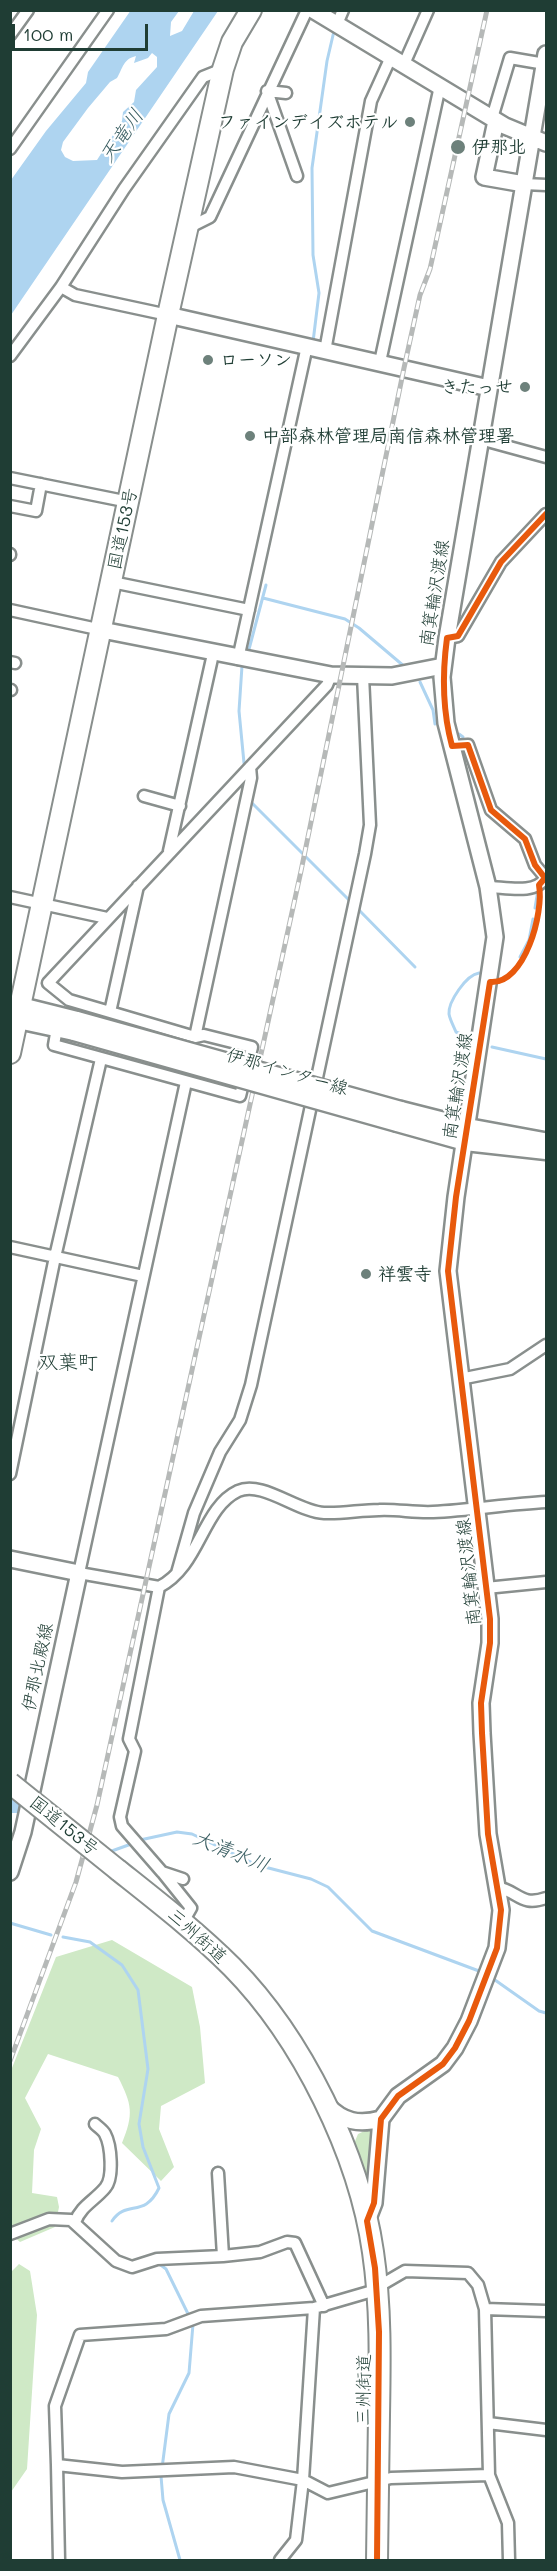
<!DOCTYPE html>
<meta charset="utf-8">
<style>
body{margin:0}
#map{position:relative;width:557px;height:2571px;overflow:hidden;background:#fff;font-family:Mali,sans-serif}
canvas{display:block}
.frame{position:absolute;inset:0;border:12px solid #1f3d34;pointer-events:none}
.scale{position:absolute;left:12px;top:24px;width:136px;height:27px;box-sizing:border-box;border:3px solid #1f3d34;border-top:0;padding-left:8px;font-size:18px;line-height:21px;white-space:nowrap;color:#1f3d34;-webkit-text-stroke:4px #fff;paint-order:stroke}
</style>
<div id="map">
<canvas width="557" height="2571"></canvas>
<div class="frame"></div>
<div class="scale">100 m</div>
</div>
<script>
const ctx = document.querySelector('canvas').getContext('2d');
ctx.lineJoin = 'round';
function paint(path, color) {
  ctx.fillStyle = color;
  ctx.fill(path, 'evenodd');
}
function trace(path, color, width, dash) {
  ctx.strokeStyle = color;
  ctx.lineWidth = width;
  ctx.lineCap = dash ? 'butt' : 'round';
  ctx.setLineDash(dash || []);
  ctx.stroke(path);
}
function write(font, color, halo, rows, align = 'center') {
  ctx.font = font + ' Mali,"Klee One",sans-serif';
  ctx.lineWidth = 4.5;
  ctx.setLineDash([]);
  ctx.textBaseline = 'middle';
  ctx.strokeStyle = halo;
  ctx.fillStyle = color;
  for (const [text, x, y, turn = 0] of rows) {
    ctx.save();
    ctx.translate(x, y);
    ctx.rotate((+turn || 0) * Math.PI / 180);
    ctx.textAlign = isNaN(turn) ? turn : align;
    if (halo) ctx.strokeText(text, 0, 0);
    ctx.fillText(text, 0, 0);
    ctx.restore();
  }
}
paint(new Path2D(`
 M112,1940L192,1987L200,2027L205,2083L161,2106L159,2129L174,2167L161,2181L122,2143C134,2114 132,2104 118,2077L48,2054L25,2098L41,2129L34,2150L32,2193L57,2197L59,2207L55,2227L20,2242L11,2234L10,2073L56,1957Z
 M373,2127L370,2197L353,2146L358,2134Z
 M19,2264L30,2271L37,2315L27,2469L11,2492L10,2273Z`), '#cfe9c6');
paint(new Path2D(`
 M131,10L179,11L171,22L170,36L182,31L194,11H218L11,315V180L46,131L86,83L88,72ZM152,53L157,57V67L136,90L134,102L123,112L122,121L97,160L73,161L65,157L61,150L63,142L88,108L110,82L117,78C123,68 123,59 136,56L134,63L148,58Z`), '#aed4f0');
trace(new Path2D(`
 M313,342L319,293L313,255L312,168L327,61L334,31
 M263,598L345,619L359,628L405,667
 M248,653L266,585
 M242,666L239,711L244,763
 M420,682L433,710L435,724
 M459,734L463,737
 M244,794V783
 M250,801L351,902
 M490,816L510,833
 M357,908L415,967
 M535,908L538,890
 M520,957L529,940L533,919
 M468,1037L456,1032C454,1027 450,1020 449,1014C448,1002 466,975 479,973
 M492,1047L546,1059
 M139,1271L145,1245
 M140,1840L177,1832L192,1834L257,1865L311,1879L328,1887L372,1931L479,1971
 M109,1852L134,1843
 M10,1923L51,1935
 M63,1937L90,1942L122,1965L138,1990L148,2069L139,2124L143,2147L159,2188C144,2219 127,2199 112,2221
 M495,1980L539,2011L546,2013
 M158,2263L166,2269L193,2324L189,2373L169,2414L161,2476L163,2500L180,2560`), '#aed4f0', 3);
trace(new Path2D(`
 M10,1805H22`), '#aed4f0', 16);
const street = new Path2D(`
 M337,24L343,10
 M10,35L28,10
 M404,64L428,10
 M286,93L267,91L297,176
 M492,118L510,58L545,64
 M10,149L108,10
 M524,184L546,185
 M188,228L210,217L307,10
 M61,287L75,295L168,315
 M325,351L371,101L391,57
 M10,356L61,287L124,189L203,77L223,69
 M380,362L440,86
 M480,439L546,457
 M10,478L129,502
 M10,506L36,511L41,484
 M10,554V555
 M112,582L249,610
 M10,610L102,630
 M447,638L458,636L501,562L546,514
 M238,659L307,346
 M10,662L15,663
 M10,690H11
 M452,746L468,745L491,810L525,839L535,865L546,878
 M144,796L180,806
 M169,851L213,654
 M138,886L110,1012L195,1037
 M488,887C504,887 536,895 545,878
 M10,897L107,918
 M110,1012L69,1000L48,983L327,685L331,675
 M57,1028L54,1045L240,1096L252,1047L204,1035L195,1037L251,778L250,767
 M186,1082L79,1573L159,1587C200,1566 202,1508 238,1491C262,1480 298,1512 324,1513C342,1514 361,1510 379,1510C397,1509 415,1513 433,1512C471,1510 509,1504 546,1502
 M10,1247L143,1276
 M460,1379L510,1369L546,1345
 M10,1474L55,1257L101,1059
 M177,1573L194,1513L220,1452L240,1420L251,1385L365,854L370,825L363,676
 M159,1587L129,1739L135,1751L120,1817L122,1826L162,1872L183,1879
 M486,1588L546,1582
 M163,1873L191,1908L183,1922
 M496,1887C519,1891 520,1907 546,1898
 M218,2173L223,2256
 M75,2222C81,2206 94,2201 105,2188C114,2178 111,2145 105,2134C103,2130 98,2127 95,2124
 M10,2234L49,2219L71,2220L116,2261L132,2267L157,2259L223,2256L260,2252L287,2242L295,2243L324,2306
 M485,2309L546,2311
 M488,2423L546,2430
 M57,2465L55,2406L80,2335L166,2329L201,2316L314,2308
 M59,2560L57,2465L122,2472L234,2467L303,2480L328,2493L391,2478L489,2475
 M280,2560L296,2540L303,2480L314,2308L369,2292L405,2271L468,2273L478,2285L485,2309L489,2475L508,2523L509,2560`);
const secondary = new Path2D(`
 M313,10L505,126L546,143
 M496,121L484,177L524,184
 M168,315L489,388
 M102,630L331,675L392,676L443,666
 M10,1559L79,1573L23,1832L10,1872
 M327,2105C343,2122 359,2125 381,2119
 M367,2221L374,2203L381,2119L398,2096L443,2064L455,2048L469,2021L497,1948L501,1910L488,1834L482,1733L481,1703L490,1643V1619L448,1271L456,1197L495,937L488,887L446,723L442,677L447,638L546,54`);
const primary = new Path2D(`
 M21,1006L77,1020
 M18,1020L74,1032
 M401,1110L468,1127L544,1141
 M397,1123L465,1142L546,1151`);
const highway = new Path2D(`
 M10,1053L168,315L223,69L232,42L251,10
 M118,1870C157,1901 197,1932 232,1967C302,2038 359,2154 373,2252C381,2306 380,2361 379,2415C378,2464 378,2512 377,2560`);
trace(street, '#898f8d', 15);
trace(secondary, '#898f8d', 20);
trace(primary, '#898f8d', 21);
trace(highway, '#898f8d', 24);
trace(street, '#fff', 10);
trace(secondary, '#fff', 15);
trace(primary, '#fff', 16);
trace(highway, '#fff', 20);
const rail = new Path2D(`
 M10,2061L76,1882L97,1805L301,871L404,368L420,295L430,269L487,10`);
trace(rail, '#b6b9b8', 5);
trace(rail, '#fff', 3, [9]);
const primaryBridge = new Path2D(`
 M77,1020L401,1110
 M74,1032L397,1123`);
const highwayBridge = new Path2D(`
 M10,1783L118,1870`);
trace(primaryBridge, '#898f8d', 21, []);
trace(highwayBridge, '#898f8d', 24, []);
trace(primaryBridge, '#fff', 16);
trace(highwayBridge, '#fff', 20);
trace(new Path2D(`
 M377,2560L379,2332L375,2268L367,2221L374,2203L381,2119L398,2096L443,2064L455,2048L469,2021L497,1948L501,1910L488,1834L482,1733L481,1703L490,1643V1619L448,1271L456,1197L490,982C525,985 544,912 539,885L545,878L535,865L525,839L491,810L468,745L452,746C442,709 442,675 447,638L458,636L501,562L546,514`), '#e8590c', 6);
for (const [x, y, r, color] of [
 [410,122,6,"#6d817b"],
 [458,147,8,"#6d817b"],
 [208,360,6,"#6d817b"],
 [525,387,6,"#6d817b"],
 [250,436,6,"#6d817b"],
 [366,1274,6,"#6d817b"]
]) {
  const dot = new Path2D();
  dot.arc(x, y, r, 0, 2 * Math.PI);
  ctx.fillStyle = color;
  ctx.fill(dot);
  trace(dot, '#fff', 2);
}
write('bold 18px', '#1f3d34', '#fff', [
 ["ファインデイズホテル",398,122,"right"],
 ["伊那北",472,147],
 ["ローソン",220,360],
 ["きたっせ",513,387,"right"],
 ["中部森林管理局南信森林管理署",262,436],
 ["祥雲寺",378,1274]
], 'left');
write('18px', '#1f3d34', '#fff', [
 ["国道153号",123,529,-78],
 ["南箕輪沢渡線",435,593,-81],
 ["伊那インター線",287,1072,16],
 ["南箕輪沢渡線",458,1086,-81],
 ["南箕輪沢渡線",469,1572,-96],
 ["伊那北殿線",38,1667,-78],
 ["国道153号",64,1826,39],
 ["三州街道",197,1936,42],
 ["三州街道",364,2390,-89]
]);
write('italic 20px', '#3a5e62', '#fff', [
 ["天竜川",122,136,-55],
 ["大清水川",231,1852,22]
]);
write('20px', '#1f3d34', '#fff', [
 ["双葉町",68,1363]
]);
</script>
